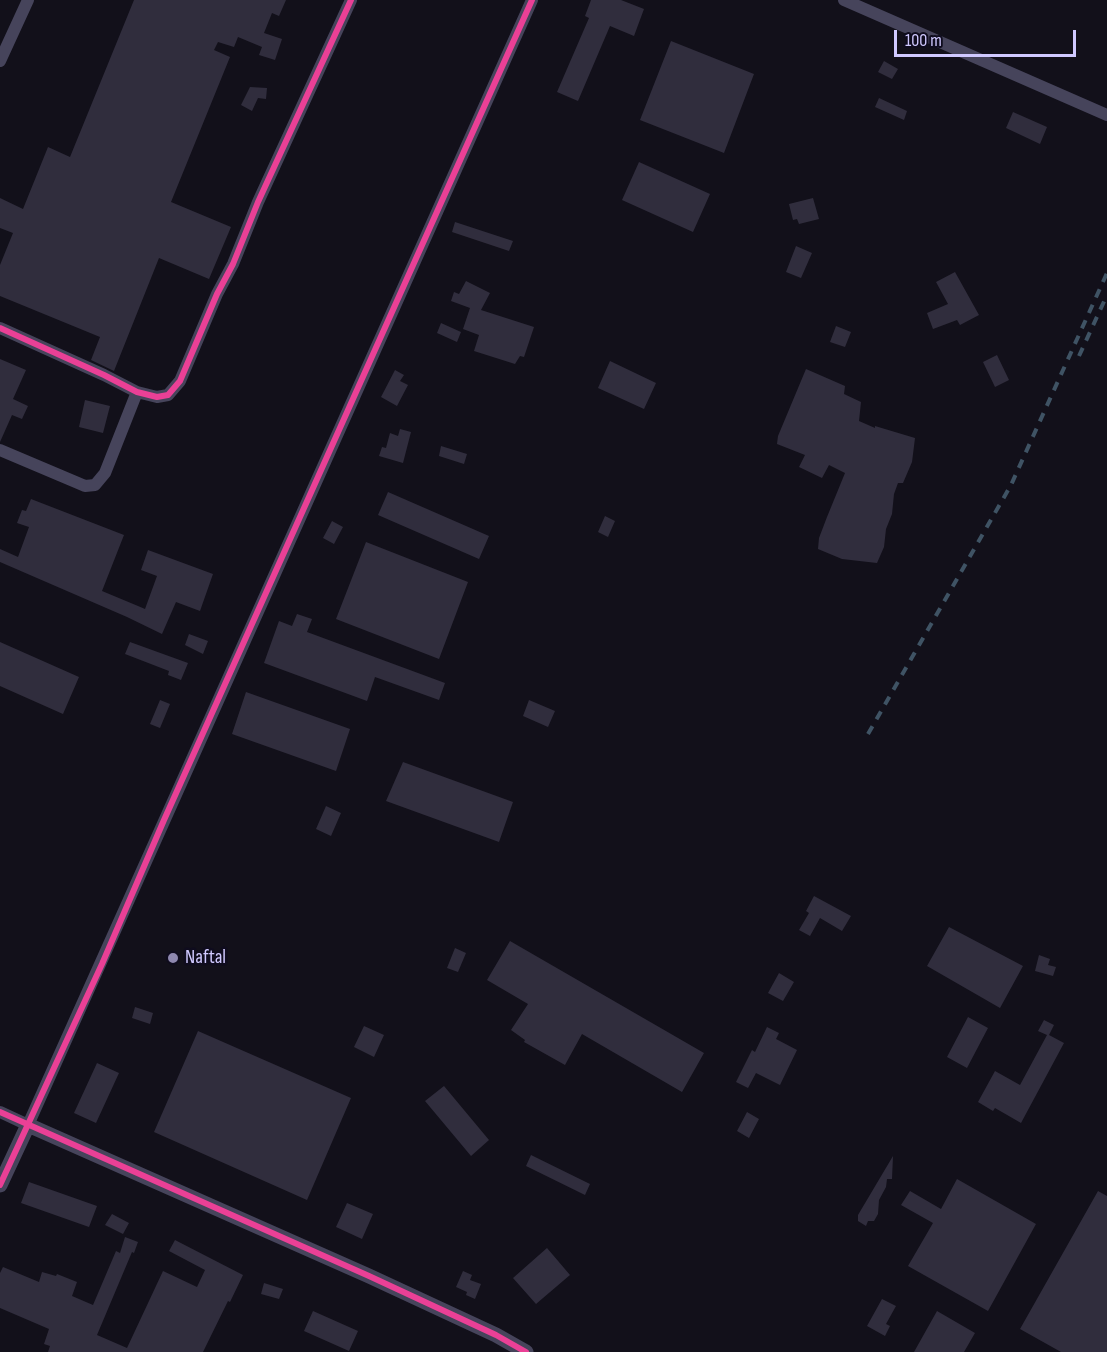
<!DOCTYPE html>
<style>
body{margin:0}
#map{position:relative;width:1107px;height:1352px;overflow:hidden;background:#12101a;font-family:"Sofia Sans Condensed",sans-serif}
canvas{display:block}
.scale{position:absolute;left:894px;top:30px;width:182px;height:27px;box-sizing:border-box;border:3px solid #d0c9ff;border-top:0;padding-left:8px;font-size:18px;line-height:21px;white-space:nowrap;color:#d0c9ff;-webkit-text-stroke:4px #0f0c1e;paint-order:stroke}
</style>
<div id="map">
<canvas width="1107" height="1352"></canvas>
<div class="scale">100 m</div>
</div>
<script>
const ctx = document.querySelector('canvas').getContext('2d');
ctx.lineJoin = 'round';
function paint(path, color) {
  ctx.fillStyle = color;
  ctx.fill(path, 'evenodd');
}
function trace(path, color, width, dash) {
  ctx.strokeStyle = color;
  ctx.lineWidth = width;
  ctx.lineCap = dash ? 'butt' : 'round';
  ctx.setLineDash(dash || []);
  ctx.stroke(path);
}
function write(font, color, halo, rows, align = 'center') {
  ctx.font = font + ' "Sofia Sans Condensed",sans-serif';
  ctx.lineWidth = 5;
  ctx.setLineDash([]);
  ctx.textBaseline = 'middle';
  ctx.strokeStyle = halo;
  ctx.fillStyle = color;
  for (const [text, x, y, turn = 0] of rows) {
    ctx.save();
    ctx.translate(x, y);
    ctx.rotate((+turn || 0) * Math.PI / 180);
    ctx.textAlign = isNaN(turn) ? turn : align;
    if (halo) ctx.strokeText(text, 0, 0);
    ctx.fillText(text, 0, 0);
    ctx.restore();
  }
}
paint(new Path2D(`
 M134,0H286L279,16L272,13L264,33L282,39L275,60L259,55L262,47L238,37L234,47L218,42L214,50L230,57L171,202L231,227L209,279L159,258L114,371L91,360L100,337L0,296V265L13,233L0,228V198L23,209L48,147L70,157Z
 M591,0H621L644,9L634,36L610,26L578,101L557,92L589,18L585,16Z
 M671,41L754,74L724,153L640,120Z
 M884,61L898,69L892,79L878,72Z
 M250,87L267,88L266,99L258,98L252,111L241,105Z
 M879,98L907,111L904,120L875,107Z
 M1013,112L1047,127L1040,144L1006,128Z
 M639,162L710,194L693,232L622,200Z
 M813,198L819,219L799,224L797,219L793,220L789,204Z
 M455,222L513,241L509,251L452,232Z
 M796,246L812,253L801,278L786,272Z
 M955,272L979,315L960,325L957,320L933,329L927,313L948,304L936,282Z
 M466,281L490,293L481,310L534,327L524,357L520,356L515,364L474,351L479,335L463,329L470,308L451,301L454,292L459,294Z
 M441,323L461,332L457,342L437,333Z
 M836,326L851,332L845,347L830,342Z
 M997,355L1009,380L995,387L983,362Z
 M0,359L26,370L13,399L28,406L22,419L12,415L0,442Z
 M610,361L656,383L644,409L598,388Z
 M806,369L845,386L844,394L861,402L859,421L875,428V426L915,438L912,462L903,483H898L894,494L892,514L886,529L884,547L877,563L842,559L818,549L819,538L827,517L845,473L829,465L822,478L799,467L805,455L777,444L778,436Z
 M395,370L404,375L400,381L408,385L397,406L381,397Z
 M85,400L110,406L103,433L79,427Z
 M400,429L411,432L403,463L379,456L382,447L386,448L390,433L398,436Z
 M441,446L467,454L464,464L439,456Z
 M388,492L489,536L479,559L378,515Z
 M31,499L124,535L102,591L138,606L145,609L157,576L141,570L148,550L213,574L200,611L176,602L162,634L127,617L0,562V549L18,557L29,527L17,523L22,510L26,511Z
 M605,516L615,521L608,537L598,532Z
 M332,521L343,527L334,544L323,538Z
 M366,542L468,582L439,659L336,619Z
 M297,614L312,619L307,632L445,683L439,700L375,677L367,701L264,663L279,621L292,626Z
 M189,634L208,641L203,654L185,645Z
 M0,642L79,677L63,714L0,686Z
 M130,642L188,663L181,680L168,675L169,671L125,654Z
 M246,692L350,729L336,771L232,734Z
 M160,700L170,704L160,728L150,724Z
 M529,700L555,711L548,727L523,716Z
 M403,762L513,802L499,842L386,801Z
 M326,806L341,813L331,836L316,829Z
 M814,896L851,916L842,931L820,918L810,936L799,930L809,913L806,911Z
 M949,927L1023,966L1000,1008L927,966Z
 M510,941L704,1053L682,1092L582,1034L565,1065L524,1042L525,1040L511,1030L528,1004L487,980Z
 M455,948L466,953L458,972L447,968Z
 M1039,955L1050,959L1048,965L1056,967L1053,976L1035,971Z
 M779,973L794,982L783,1001L768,993Z
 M135,1007L153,1013L150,1024L132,1018Z
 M968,1017L988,1028L967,1068L947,1057Z
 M1044,1020L1054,1025L1049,1035L1064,1043L1021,1123L995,1108L993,1111L978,1102L995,1071L1020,1085L1047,1035L1038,1031Z
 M364,1026L384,1035L374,1057L354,1047Z
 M767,1027L779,1033L776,1039L797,1050L780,1085L756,1073L748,1088L736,1082L752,1050L755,1052Z
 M198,1031L351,1098L307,1200L154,1132Z
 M97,1063L119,1073L96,1123L74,1113Z
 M444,1086L489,1140L471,1156L425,1101Z
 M747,1112L759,1119L749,1138L737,1131Z
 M531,1155L590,1184L585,1195L526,1166Z
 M893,1156L892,1179H887L886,1187L879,1200L878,1214L874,1221H868L866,1226L858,1221V1215Z
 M957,1179L1036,1224L988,1311L908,1266L933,1223L901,1205L910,1191L941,1209Z
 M29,1182L97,1206L89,1227L21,1203Z
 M1098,1191L1107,1196V1352H1061L1020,1329Z
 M347,1203L373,1214L362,1239L336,1227Z
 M112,1214L129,1223L123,1234L105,1225Z
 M125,1237L138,1242L134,1253L132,1252L97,1335L127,1348L163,1271L197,1287L205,1270L169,1251L175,1240L243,1275L230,1302L228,1301L203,1352H48L50,1346L44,1344L49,1329L0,1308V1273L3,1267L39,1282L42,1272L56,1276L57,1274L77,1282L72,1296L93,1305L116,1251L120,1253Z
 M547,1248L570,1275L536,1304L513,1278Z
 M463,1271L472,1275L470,1280L481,1284L475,1299L466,1295L467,1292L456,1287Z
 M264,1283L283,1289L279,1299L261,1294Z
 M882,1299L896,1306L886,1324L890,1326L885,1336L867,1326Z
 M313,1311L358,1331L349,1351L304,1331Z
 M937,1311L975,1333L964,1352H914Z`), '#302d3d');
trace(new Path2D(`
 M844,0L1107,115
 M0,61L28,0
 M0,328L104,375L137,392L157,397L168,395L180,381L217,294L233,264L258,202L351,0
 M0,450L78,483L85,486L95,485L105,473L137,392
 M0,1112L28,1125L532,0`), '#46445b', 12);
trace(new Path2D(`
 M0,1185L28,1125L369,1276L496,1335L526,1352`), '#46445b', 15);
trace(new Path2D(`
 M1079,356L1107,295
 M868,734L1011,485L1107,273`), '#3f5364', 4, [9, 8]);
trace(new Path2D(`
 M0,328L104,375L137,392L157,397L168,395L180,381L217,294L233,264L258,202L351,0
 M0,1112L369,1276L496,1335L526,1352
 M0,1185L102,964L164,820L532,0`), '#ea4096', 6);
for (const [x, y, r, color] of [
 [173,958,6,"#8e88af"]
]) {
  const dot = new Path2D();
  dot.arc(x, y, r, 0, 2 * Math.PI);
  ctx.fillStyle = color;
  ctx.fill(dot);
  trace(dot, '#0f0c1e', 2);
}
write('20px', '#d0c9ff', '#0f0c1e', [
 ["Naftal",185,958]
], 'left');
</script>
